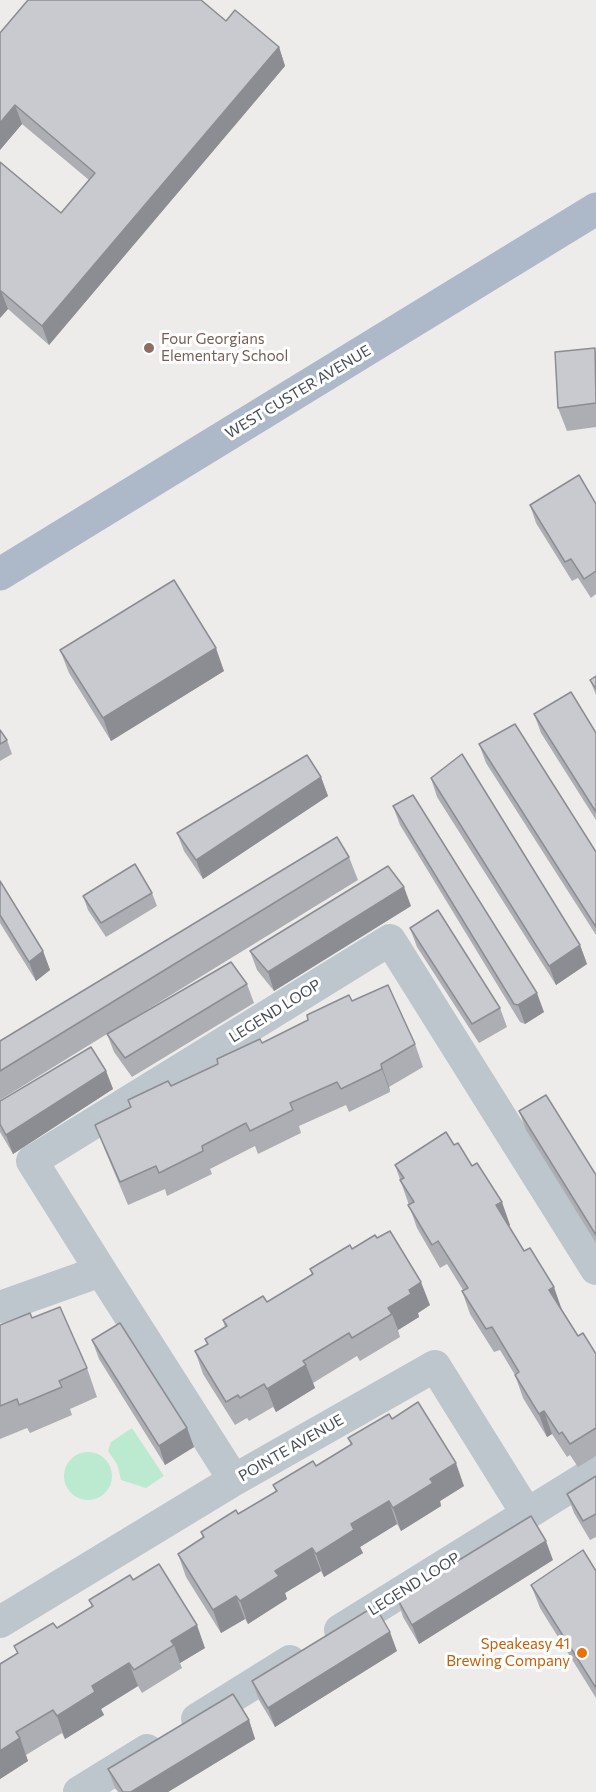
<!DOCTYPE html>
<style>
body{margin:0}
canvas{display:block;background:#eeebeb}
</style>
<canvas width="596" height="1792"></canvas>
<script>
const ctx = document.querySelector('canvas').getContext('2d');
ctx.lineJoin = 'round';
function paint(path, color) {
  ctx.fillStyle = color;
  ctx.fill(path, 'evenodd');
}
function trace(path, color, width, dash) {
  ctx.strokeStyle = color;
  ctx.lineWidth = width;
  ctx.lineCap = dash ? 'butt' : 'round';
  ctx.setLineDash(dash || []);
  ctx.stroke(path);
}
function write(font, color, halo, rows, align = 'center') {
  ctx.font = font + ' Commissioner,sans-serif';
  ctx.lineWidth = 6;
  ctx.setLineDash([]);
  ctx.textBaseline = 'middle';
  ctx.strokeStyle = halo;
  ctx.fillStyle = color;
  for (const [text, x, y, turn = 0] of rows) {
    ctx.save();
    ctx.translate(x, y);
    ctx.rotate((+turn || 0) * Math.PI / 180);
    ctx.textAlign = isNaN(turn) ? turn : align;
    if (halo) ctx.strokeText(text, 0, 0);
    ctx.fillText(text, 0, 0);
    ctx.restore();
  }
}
paint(new Path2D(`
 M132,1428L164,1476L146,1488L121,1480L117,1464L108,1451L111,1442Z
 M64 1476a24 24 0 1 1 48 0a24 24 0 1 1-48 0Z`), '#bcead1');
trace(new Path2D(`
 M101,1271L234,1480
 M0,1307L101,1271L32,1161L390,940L596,1269
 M0,1622L234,1480L435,1366L527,1514
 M340,1630L596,1471
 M197,1719L290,1661
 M79,1792L147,1750`), '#bdc5cd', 32);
trace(new Path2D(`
 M0,574L596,209`), '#adb9c9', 33);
paint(new Path2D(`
 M226,21L279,47L285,66L49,345L8,309L0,318V162L61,213L89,180L22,124L0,150V33Z
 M596,350V427L567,431L558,408Z
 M596,504V594L591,598L578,578L572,581L536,523L530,505Z
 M60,650L224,671L111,741L69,673Z
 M596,676V695L590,680Z
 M534,714L596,733V820L541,733Z
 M0,730L7,740L12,754L0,761Z
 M479,744L596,852V935L486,763Z
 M321,777L328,796L203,879L184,851L177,833Z
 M431,778L580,945L587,964L556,985L437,797Z
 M393,806L544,1012L525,1024L520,1022L400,825Z
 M349,857L358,880L119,1027L247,984L254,1003L132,1077L114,1052L107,1034L0,1100V1041Z
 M0,881L43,951L50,970L36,981L0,923Z
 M152,893L157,906L106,937L88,910L83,896Z
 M411,906L274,991L257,970L250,951Z
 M410,928L500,1008L507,1027L479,1043L417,947Z
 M352,1001L415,1044L423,1067L389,1087L390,1092L349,1112L346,1105L299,1126L301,1133L258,1154L255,1146L210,1169L212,1174L167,1196L165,1189L128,1205L104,1148L95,1125L130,1107L128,1100L171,1086Z
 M106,1071L113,1089L13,1154L0,1132V1101Z
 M519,1111L596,1175V1243L526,1130Z
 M454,1145L472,1166L510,1225L509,1226L562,1310L578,1336L596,1354V1456L578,1467L570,1455L567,1457L552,1434L547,1437L523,1398L515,1375L500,1350L494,1352L470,1314L462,1291L463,1290L447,1264L440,1268L417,1228L395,1165Z
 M352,1249L430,1305L418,1313L419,1317L398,1330L400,1337L360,1361L357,1356L313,1383L315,1388L276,1412L273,1407L249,1421L247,1418L235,1425L203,1374L195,1351L207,1344L205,1339L225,1327L223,1320L267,1302L312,1274L310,1269Z
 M32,1318L87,1368L97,1397L70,1409L72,1415L30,1433L27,1428L0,1439V1325Z
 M92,1340L187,1428L194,1447L165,1465L99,1359Z
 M392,1419L464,1486L440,1501L441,1506L401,1531L397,1524L360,1547L363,1553L324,1577L321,1571L285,1593L287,1599L248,1624L245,1619L221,1633L186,1577L178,1554L203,1538L201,1532L238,1514L276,1492L273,1485L316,1466L351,1445L348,1438Z
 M596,1476V1537L590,1540L574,1513L567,1494Z
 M553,1560L419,1644L403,1617L397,1598Z
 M596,1571V1698L540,1608L531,1585Z
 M133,1580L205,1648L180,1663L182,1668L142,1693L138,1686L101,1709L104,1715L65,1739L62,1733L26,1755L28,1761L0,1779V1664L17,1653L14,1646L57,1628L92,1607L89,1600Z
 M397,1651L275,1727L259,1700L252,1681Z
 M249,1720L255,1739L168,1792H118L115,1788L108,1769Z`), '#acaeb3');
paint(new Path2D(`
 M279,47L285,66L49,345L42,326Z
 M15,105L22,124L0,150V123Z
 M0,291H1L8,309L0,318Z
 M216,648L224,671L111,741L103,718Z
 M321,777L328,796L203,879L196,860Z
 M404,887L411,906L274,991L268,972Z
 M580,945L587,964L556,985L549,966Z
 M43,951L50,970L36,981L29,962Z
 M537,993L544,1012L525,1024L518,1005Z
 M381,1064L389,1087L390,1092L382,1069Z
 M106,1071L113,1089L13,1154L6,1135Z
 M502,1202L510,1225L505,1228L496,1205Z
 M421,1282L430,1305L418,1313L419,1317L398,1330L392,1314L388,1308L409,1290Z
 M554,1287L562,1310L558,1313L549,1290Z
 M306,1365L315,1388L276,1412L267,1389Z
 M544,1411L552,1434L547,1437L539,1414Z
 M187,1428L194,1447L165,1465L159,1446Z
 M456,1463L464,1486L440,1501L441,1506L401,1531L393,1508L430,1479Z
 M389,1501L397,1524L360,1547L363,1553L324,1577L316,1554L351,1524Z
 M546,1541L553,1560L419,1644L412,1625Z
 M312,1548L321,1571L285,1593L287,1599L248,1624L240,1601L275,1571Z
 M236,1596L245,1619L221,1633L213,1610Z
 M197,1625L205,1648L180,1663L174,1645L171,1641Z
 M390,1632L397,1651L275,1727L268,1708Z
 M129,1663L138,1686L101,1709L104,1715L65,1739L57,1716L92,1686Z
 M249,1720L255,1739L168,1792H131Z
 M20,1738L28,1761L0,1779V1751Z`), '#8c8d92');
const building = new Path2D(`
 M28,0H201L226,21L235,10L279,47L42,326L1,291H0V162L61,213L95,173L15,105L0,123V33Z
 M595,348L596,403L558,408L555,352Z
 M579,475L596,504V571L584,579L571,559L565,562L530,505Z
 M174,580L216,648L103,718L60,650Z
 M596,676V689L590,680Z
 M571,692L596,733V812L534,714Z
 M515,724L596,852V927L479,744Z
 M0,730L7,740L0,744Z
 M462,754L580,945L549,966L431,778Z
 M307,755L321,777L196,860L177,833Z
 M413,795L537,993L518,1005L514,1004L393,806Z
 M337,837L349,857L0,1071V1041Z
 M135,864L152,893L101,923L83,896Z
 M388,866L404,887L268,972L250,951Z
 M0,881L43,951L29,962L0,915Z
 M438,910L500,1008L472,1024L410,928Z
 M231,962L247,984L125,1058L107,1034Z
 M388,985L415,1044L381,1064L382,1069L341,1089L337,1082L290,1103L293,1110L250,1131L246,1123L202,1146L203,1151L159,1173L156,1166L120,1182L95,1125L131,1107L128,1100L168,1081L171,1086L218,1064L217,1059L260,1039L262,1043L308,1020L307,1015L349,995L352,1001Z
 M91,1047L106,1071L6,1135L0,1124V1101Z
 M546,1095L596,1175V1235L519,1111Z
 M446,1132L454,1145L458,1143L472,1166L477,1163L502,1202L496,1205L524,1251L530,1248L554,1287L549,1290L578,1336L583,1333L596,1354V1428L570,1444L562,1432L559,1434L544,1411L539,1414L515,1375L519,1372L492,1327L486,1329L462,1291L468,1288L438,1241L432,1245L408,1205L414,1202L400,1180L404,1178L395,1165Z
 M390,1231L421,1282L409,1290L411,1294L388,1308L392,1314L352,1338L349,1333L303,1361L306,1365L267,1389L264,1384L240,1398L238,1395L226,1402L195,1351L208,1344L205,1339L227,1326L223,1320L263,1296L267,1302L313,1274L310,1269L350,1245L352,1249L375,1235L377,1238Z
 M60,1307L87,1368L59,1381L62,1387L19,1405L17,1399L0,1406V1325L30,1313L32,1318Z
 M120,1323L187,1428L159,1446L92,1340Z
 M418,1402L456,1463L430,1479L433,1483L393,1508L389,1501L351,1524L354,1530L316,1554L312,1548L275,1571L279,1576L240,1601L236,1596L213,1610L178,1554L204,1537L201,1532L236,1510L238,1514L277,1491L273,1485L313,1461L316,1466L352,1444L348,1438L389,1414L392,1419Z
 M596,1476V1514L583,1521L567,1494Z
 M531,1516L546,1541L412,1625L397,1598Z
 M583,1550L596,1571V1688L531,1585Z
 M159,1564L197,1625L171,1641L174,1645L134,1670L129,1663L92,1686L95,1692L57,1716L53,1710L16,1732L20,1738L0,1751V1664L18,1653L14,1646L53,1623L57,1628L93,1606L89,1600L130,1575L133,1580Z
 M375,1606L390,1632L268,1708L252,1681Z
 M233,1694L249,1720L131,1792H123L108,1769Z`);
paint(building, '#c8cad0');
trace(building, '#8c8d92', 1.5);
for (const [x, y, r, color] of [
 [149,348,6,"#8d6e63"],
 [582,1653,6,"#e8710a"]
]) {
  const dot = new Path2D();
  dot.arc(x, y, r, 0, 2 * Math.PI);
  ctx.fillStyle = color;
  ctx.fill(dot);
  trace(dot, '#fff', 2);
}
write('15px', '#785e54', '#fff', [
 ["Four Georgians",161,339],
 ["Elementary School",161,356]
], 'left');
write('15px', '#454d57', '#fff', [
 ["WEST CUSTER AVENUE",298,392,-31],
 ["LEGEND LOOP",275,1011,-32],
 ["POINTE AVENUE",291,1448,-30],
 ["LEGEND LOOP",414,1584,-32]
]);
write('15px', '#c56008', '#fff', [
 ["Speakeasy 41",570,1644],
 ["Brewing Company",570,1661]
], 'right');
</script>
